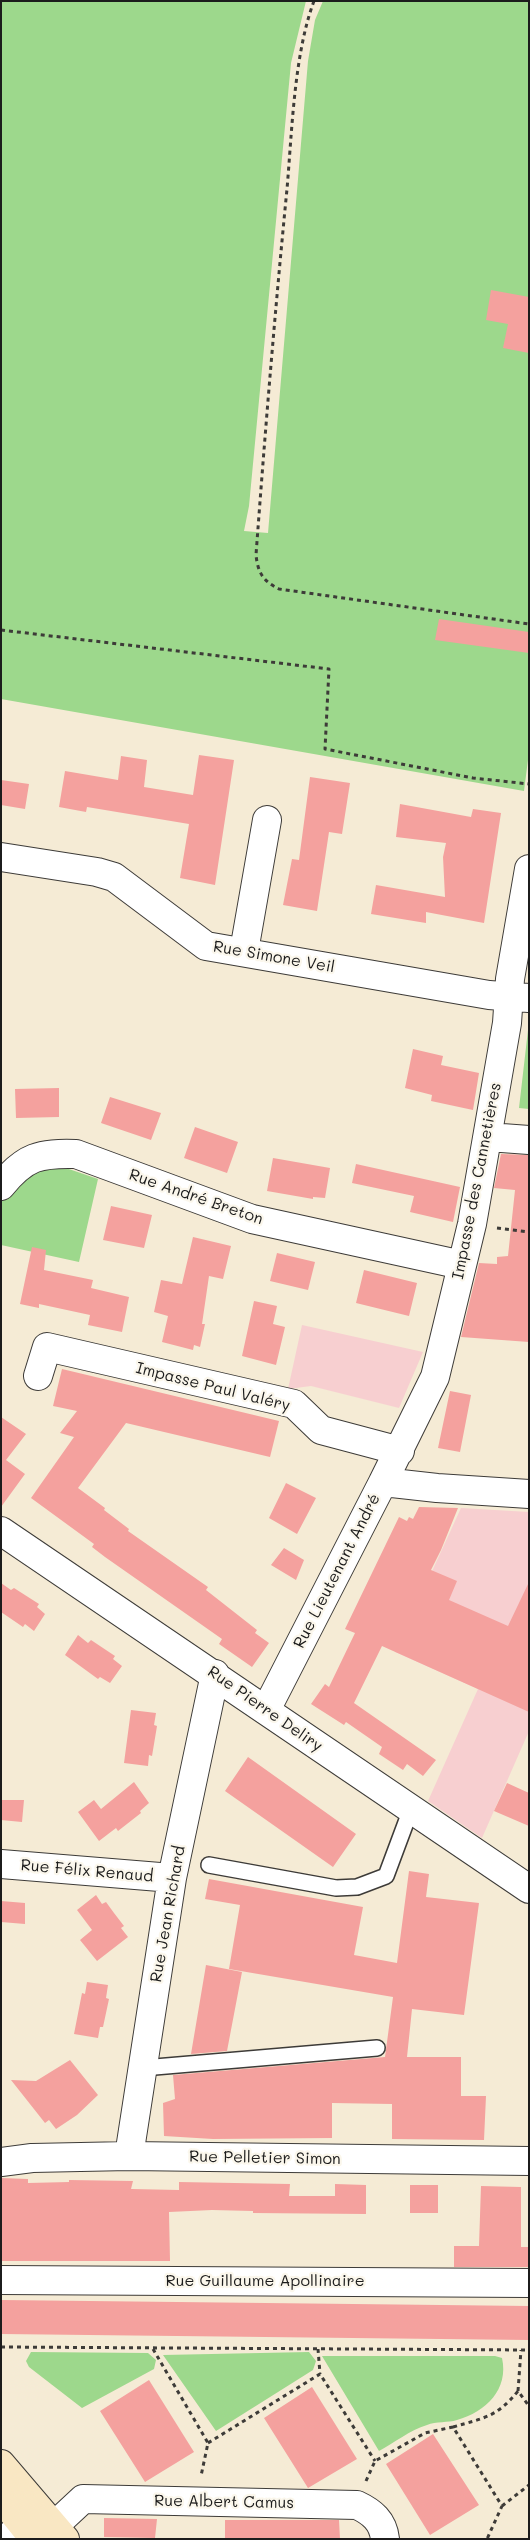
<!DOCTYPE html>
<meta charset="utf-8">
<style>
body{margin:0}
#map{position:relative;width:530px;height:2540px;overflow:hidden;background:#f5ebd5;font-family:Mali,sans-serif}
canvas{display:block}
.frame{position:absolute;inset:0;border:2px solid #1c1c1c;pointer-events:none}
</style>
<div id="map">
<canvas width="530" height="2540"></canvas>
<div class="frame"></div>
</div>
<script>
const ctx = document.querySelector('canvas').getContext('2d');
ctx.lineJoin = 'round';
function paint(path, color) {
  ctx.fillStyle = color;
  ctx.fill(path, 'evenodd');
}
function trace(path, color, width, dash) {
  ctx.strokeStyle = color;
  ctx.lineWidth = width;
  ctx.lineCap = dash ? 'butt' : 'round';
  ctx.setLineDash(dash || []);
  ctx.stroke(path);
}
function write(font, color, halo, rows, align = 'center') {
  ctx.font = font + ' Mali,sans-serif';
  ctx.lineWidth = 4.5;
  ctx.setLineDash([]);
  ctx.textBaseline = 'middle';
  ctx.strokeStyle = halo;
  ctx.fillStyle = color;
  for (const [text, x, y, turn = 0] of rows) {
    ctx.save();
    ctx.translate(x, y);
    ctx.rotate((+turn || 0) * Math.PI / 180);
    ctx.textAlign = isNaN(turn) ? turn : align;
    if (halo) ctx.strokeText(text, 0, 0);
    ctx.fillText(text, 0, 0);
    ctx.restore();
  }
}
paint(new Path2D(`
 M302,1325L423,1352L399,1408L311,1386L288,1389Z
 M461,1508L529,1512V1731L482,1838L428,1801L478,1689L395,1652Z`), '#f7cfd0');
paint(new Path2D(`
 M1,1H306L291,63L249,506L244,531L268,533L308,61L315,20L323,1H529V752L524,791L1,699Z
 M528,1030H529V1109L519,1108Z
 M63,1167L98,1179L79,1262L1,1245V1188L28,1169Z
 M31,2352L148,2353L156,2360L154,2369L82,2408L29,2367L26,2361Z
 M309,2352L316,2361L313,2370L216,2431L163,2355Z
 M322,2356H495L502,2358C509,2389 486,2412 457,2420C448,2423 436,2421 427,2425C410,2430 394,2443 379,2451Z`), '#9dd88c');
paint(new Path2D(`
 M491,290L529,297V353L503,348L508,324L486,320Z
 M439,619L529,632V653L435,640Z
 M199,755L234,760L215,885L180,878L189,824L87,807L86,812L59,807L65,771L118,780L121,756L147,760L144,787L193,795Z
 M310,777L350,783L342,834L329,832L317,911L283,905L292,859L299,860Z
 M1,780L29,784L25,809L1,805Z
 M400,804L471,817L473,809L501,813L484,923L426,912V923L371,914L376,885L445,897L443,857L446,843L396,837Z
 M413,1049L443,1056L441,1065L479,1073L473,1110L431,1101L432,1095L405,1088Z
 M59,1088V1117L16,1118L15,1089Z
 M110,1097L161,1113L151,1140L101,1123Z
 M195,1127L238,1142L227,1173L184,1158Z
 M501,1154L529,1155V1342L461,1337L479,1263L497,1264V1257L508,1256L515,1190L494,1188Z
 M273,1158L330,1168L325,1198L313,1197V1199L267,1191Z
 M356,1164L460,1187L453,1222L410,1212L414,1196L352,1183Z
 M111,1206L152,1215L144,1248L103,1240Z
 M193,1237L231,1246L223,1279L209,1276L202,1324H205L200,1347L194,1345L193,1350L162,1342L168,1316L154,1312L161,1280L182,1284Z
 M32,1247L46,1250L44,1270L93,1280L91,1288L129,1297L122,1332L88,1325L90,1315L39,1304V1308L20,1304Z
 M277,1253L315,1262L308,1290L270,1281Z
 M364,1270L417,1283L409,1316L356,1303Z
 M254,1301L277,1306L273,1324L285,1327L276,1365L242,1356Z
 M62,1369L279,1421L270,1457L126,1423L78,1488L105,1508L104,1510L129,1529L128,1531L208,1587L206,1590L257,1630L255,1633L269,1643L252,1667L219,1644L222,1639L105,1557L92,1547L94,1544L31,1498L74,1437L60,1433L77,1411L53,1406Z
 M450,1391L471,1395L460,1452L438,1448Z
 M1,1417L26,1434L6,1460L25,1474L1,1507Z
 M286,1483L316,1498L297,1534L269,1518Z
 M419,1507L458,1508L441,1550L431,1570L457,1581L449,1600L508,1626L529,1582V1712L382,1646L354,1703L436,1760L423,1776L407,1764L403,1770L379,1754L382,1747L346,1722L344,1725L311,1704L325,1684L329,1687L355,1633L345,1629L399,1517L407,1521L409,1517L413,1519Z
 M284,1548L304,1560L296,1580L271,1565Z
 M1,1583L11,1590L14,1588L39,1604L37,1607L45,1614L34,1631L25,1624L23,1627L1,1612Z
 M78,1635L88,1643L91,1640L115,1656L113,1659L122,1666L110,1683L100,1677L98,1679L65,1655Z
 M131,1710L156,1713L154,1725L157,1726L152,1756L149,1755L148,1766L124,1763Z
 M248,1757L356,1834L333,1867L225,1791Z
 M134,1782L149,1803L140,1811L141,1813L118,1831L116,1828L99,1841L78,1812L94,1800L101,1809Z
 M507,1783L529,1793V1826L494,1811Z
 M1,1800H24L22,1822L1,1820Z
 M409,1871L429,1874L426,1897L479,1903L464,2015L412,2009L407,2057H461V2096H486L484,2140L392,2139V2104L332,2103V2138L213,2139L164,2136L163,2103L175,2099L173,2075L385,2057L393,1997L229,1969L240,1905L205,1899L209,1879L363,1907L354,1955L397,1963Z
 M96,1895L102,1904L106,1902L114,1913L124,1926L121,1928L128,1937L97,1961L80,1940L92,1930L77,1910Z
 M1,1901L25,1903V1924L1,1922Z
 M206,1965L242,1972L227,2051L191,2054Z
 M87,1982L108,1985L106,1998L109,1999L103,2027H100L98,2038L74,2034L82,1993L85,1994Z
 M70,2060L98,2095L77,2115L56,2129L49,2120L45,2123L11,2080L36,2081Z
 M1,2178L28,2179V2183L69,2182V2180L133,2181L131,2189L179,2190V2182L290,2184L289,2196H335V2184L366,2185V2214L253,2213V2211L212,2210L169,2212L170,2261H1Z
 M410,2185H438V2213H410Z
 M481,2186L521,2187V2247H529V2267H454V2246H479Z
 M1,2300L529,2306V2340L1,2334Z
 M149,2380L194,2452L145,2482L100,2411Z
 M312,2387L357,2459L308,2488L264,2418Z
 M433,2434L479,2505L430,2535L386,2464Z
 M104,2518L157,2519L155,2538L104,2537Z
 M225,2520H339L340,2539H225Z`), '#f4a19e');
const service = new Path2D(`
 M209,1865L336,1888L357,1887L386,1876L411,1809
 M143,2068L377,2048`);
const minor = new Path2D(`
 M1,857L97,872L114,877L206,946L489,995L529,998
 M244,951L267,820
 M488,1137L529,1140
 M1,1186C25,1156 40,1153 76,1154L252,1219L462,1265
 M38,1376L47,1347L294,1404L321,1430L400,1451
 M383,1482L435,1377L472,1224L507,1023L510,979L529,869
 M266,1710L383,1482L437,1488L529,1494
 M1,1864L172,1878
 M129,2156L172,1878L215,1674
 M1,2162L32,2158L129,2156L529,2161
 M1,2280L529,2283
 M54,2526L83,2499L357,2505C372,2512 383,2521 385,2539
 M6,2539L22,2525`);
const tertiary = new Path2D(`
 M1,1531L529,1889`);
const secondary = new Path2D(`
 M1,2464L65,2539
 M1,2498L34,2539`);
trace(service, '#3d3b38', 18);
trace(minor, '#3d3b38', 30);
trace(tertiary, '#3d3b38', 30);
trace(secondary, '#3d3b38', 30);
trace(new Path2D(`
 M314,1C294,54 292,132 287,189C275,311 265,433 256,555C258,573 263,581 279,589L529,624
 M1,630L329,669L325,749L473,778L529,784
 M497,1228L529,1232
 M1,2347L529,2350
 M153,2349L208,2443L201,2476
 M318,2349L320,2374
 M518,2391L521,2350
 M453,2427C484,2418 497,2417 518,2391L529,2406
 M208,2443L320,2374L375,2461
 M366,2481L375,2461L425,2433L453,2427L502,2506L487,2539
 M502,2506L529,2485`), '#3d3b38', 3, [4, 4]);
trace(service, '#fff', 15);
trace(minor, '#fff', 28);
trace(tertiary, '#fff', 28);
trace(secondary, '#f9e7c3', 28);
write('16px', '#1c1c1c', '#fbf7ec', [
 ["Rue Simone Veil",274,957,10],
 ["Impasse des Cannetières",477,1181,-79],
 ["Rue André Breton",196,1197,19],
 ["Impasse Paul Valéry",213,1387,14],
 ["Rue Lieutenant André",337,1571,-63],
 ["Rue Pierre Deliry",265,1709,35],
 ["Rue Félix Renaud",87,1871,5],
 ["Rue Jean Richard",168,1914,-80],
 ["Rue Pelletier Simon",265,2158,1],
 ["Rue Guillaume Apollinaire",265,2281],
 ["Rue Albert Camus",224,2502,1]
]);
</script>
